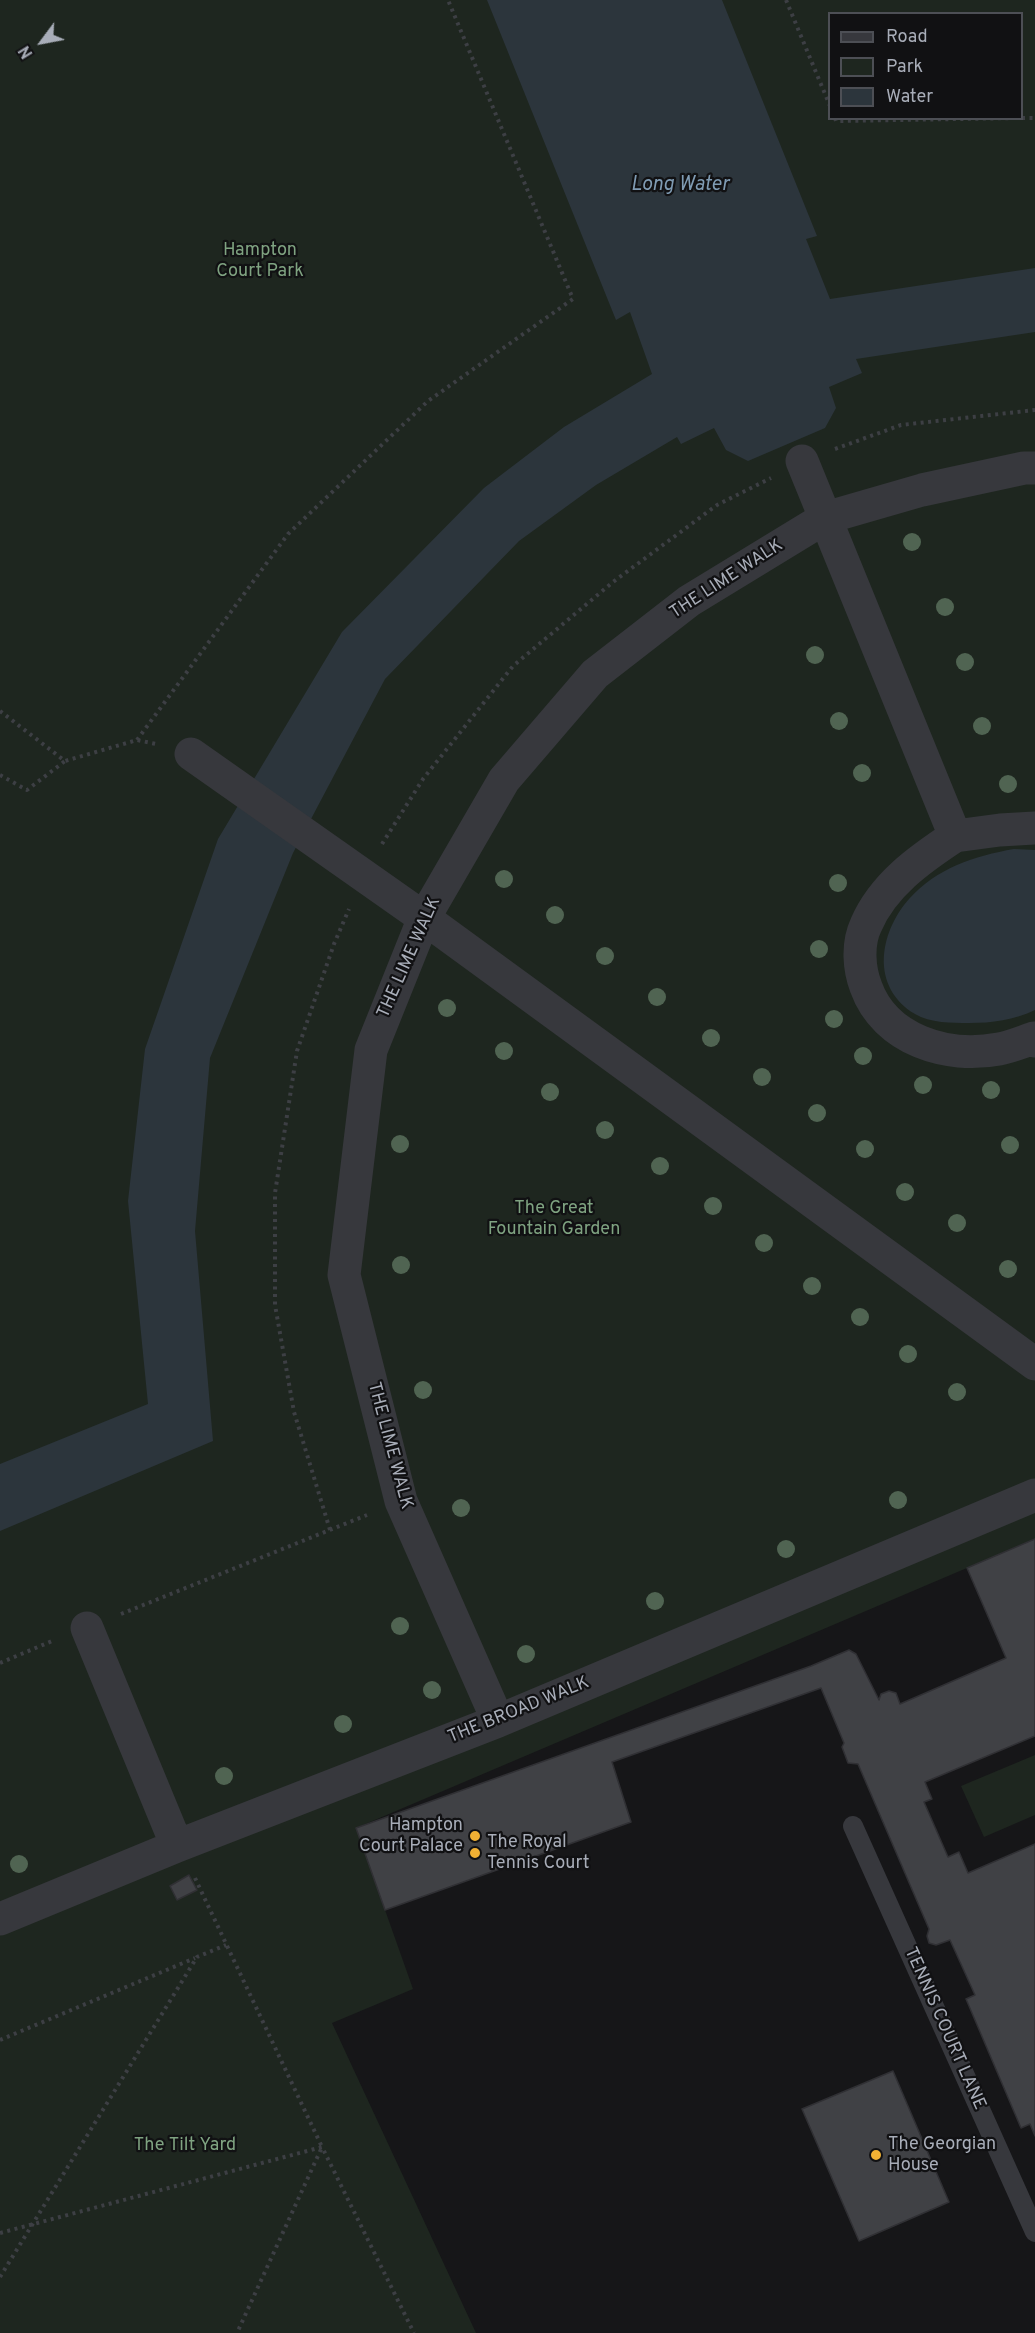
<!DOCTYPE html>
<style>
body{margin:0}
#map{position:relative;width:1035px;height:2333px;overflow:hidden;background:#161618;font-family:Overpass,sans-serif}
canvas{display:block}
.legend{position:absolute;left:828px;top:12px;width:195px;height:108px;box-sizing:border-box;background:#111113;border:2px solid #4d4f55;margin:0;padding:8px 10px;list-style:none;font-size:18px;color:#a8adb8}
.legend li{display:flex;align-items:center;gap:12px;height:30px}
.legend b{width:30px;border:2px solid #4d4f55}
.north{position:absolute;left:12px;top:12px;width:60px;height:60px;-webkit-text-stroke:4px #111113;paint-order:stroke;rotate:238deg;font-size:16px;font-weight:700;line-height:24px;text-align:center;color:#a8adb8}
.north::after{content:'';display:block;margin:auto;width:21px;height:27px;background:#a8adb8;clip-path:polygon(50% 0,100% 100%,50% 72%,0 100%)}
</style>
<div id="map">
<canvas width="1035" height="2333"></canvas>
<ul class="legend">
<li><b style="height:8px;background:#37383d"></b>Road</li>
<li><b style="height:16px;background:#1e261f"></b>Park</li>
<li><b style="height:16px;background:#2c353c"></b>Water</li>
</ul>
<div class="north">N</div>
</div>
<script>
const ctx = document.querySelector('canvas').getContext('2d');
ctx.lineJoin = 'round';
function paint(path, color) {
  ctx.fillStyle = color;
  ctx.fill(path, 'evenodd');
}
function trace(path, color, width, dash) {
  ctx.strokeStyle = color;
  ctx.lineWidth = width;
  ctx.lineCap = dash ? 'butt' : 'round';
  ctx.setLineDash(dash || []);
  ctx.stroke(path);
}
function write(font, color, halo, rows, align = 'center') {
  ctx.font = font + ' Overpass,sans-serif';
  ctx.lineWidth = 4.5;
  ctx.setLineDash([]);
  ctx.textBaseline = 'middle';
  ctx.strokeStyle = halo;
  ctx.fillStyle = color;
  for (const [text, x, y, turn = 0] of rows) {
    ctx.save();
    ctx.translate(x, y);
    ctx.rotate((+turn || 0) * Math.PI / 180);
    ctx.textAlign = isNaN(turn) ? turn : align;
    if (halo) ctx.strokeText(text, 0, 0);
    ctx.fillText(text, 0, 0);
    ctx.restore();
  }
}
paint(new Path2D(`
 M0,0H1035V1539L356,1828L413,1989L332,2023L476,2333H0ZM830,14H1022V118H830Z
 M1035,1755V1815L984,1837L961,1786Z`), '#1e261f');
paint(new Path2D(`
 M487,0H722L817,236L806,239L830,299L1035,268V332L856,359L862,373L829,387L836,408L825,428L748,461L726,450L714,428L681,444L677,437L596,485L519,541L385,679L293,853L210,1058L195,1231L213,1441L0,1531V1464L148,1404L128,1201L145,1049L218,839L342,632L484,488L564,427L652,374L630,312L616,320Z
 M1014,849L1035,850V1010C1014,1020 992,1023 969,1023C952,1023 930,1023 915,1014C870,987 879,933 909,899C937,868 974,856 1014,849Z`), '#2c353c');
const building = new Path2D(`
 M1035,1539V1736L925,1782L932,1799L924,1802L948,1857L959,1852L968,1873L1035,1844V2136L1030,2124L1021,2128L966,1999L975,1995L950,1940L936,1945L929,1943L927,1936L929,1929L858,1764L848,1763L842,1747L844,1743L821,1688L612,1762L631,1822L385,1910L356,1828L811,1666L849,1650L856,1654L879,1700L881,1694L889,1691L896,1693L900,1704L1006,1658L967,1568Z
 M189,1875L197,1890L177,1900L170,1886Z
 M893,2071L949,2202L859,2241L802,2109Z`);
paint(building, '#404145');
trace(building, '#303034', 1.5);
trace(new Path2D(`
 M786,0L830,106
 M835,118L836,121L1017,118
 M1022,118H1035
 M835,449L901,425L1035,410
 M0,711L65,761L137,740L156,744
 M137,740L288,534L428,401L573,299L448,0
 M0,775L27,790L65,761
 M382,844L423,779L513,666L613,582L717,505L771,478
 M330,1530L294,1412L275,1305V1193L297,1051L334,944L349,909
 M121,1614L367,1515
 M0,1663L52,1641
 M195,1878L322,2147L237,2333
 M0,2040L195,1958
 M0,2233L322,2147L414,2333
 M0,2277L197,1957L226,1945`), '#3d3f44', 4, [3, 4.5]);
trace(new Path2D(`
 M853,1826L1035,2232`), '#37383d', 20);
trace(new Path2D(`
 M802,461L955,836C920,859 883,885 866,925C857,944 859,969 866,987C885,1040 947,1059 999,1049C1010,1047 1022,1042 1034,1038L1035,1041
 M191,754L424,918L1035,1364
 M955,836L1000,830L1035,828
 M87,1628L177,1846
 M498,1721L401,1501L344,1275L371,1050L424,918L504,780L595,674L689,601L825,518L922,490L1024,468H1035
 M0,1919L177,1846L498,1721L1035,1495`), '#37383d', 33);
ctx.fillStyle = '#506452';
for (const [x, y] of [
 [912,542],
 [945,607],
 [815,655],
 [965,662],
 [839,721],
 [982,726],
 [862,773],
 [1008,784],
 [504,879],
 [838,883],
 [555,915],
 [819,949],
 [605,956],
 [657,997],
 [447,1008],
 [834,1019],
 [711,1038],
 [504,1051],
 [863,1056],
 [762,1077],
 [923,1085],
 [991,1090],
 [550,1092],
 [817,1113],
 [605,1130],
 [400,1144],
 [1010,1145],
 [865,1149],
 [660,1166],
 [905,1192],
 [713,1206],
 [957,1223],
 [764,1243],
 [401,1265],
 [1008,1269],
 [812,1286],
 [860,1317],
 [908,1354],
 [423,1390],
 [957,1392],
 [898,1500],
 [461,1508],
 [786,1549],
 [655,1601],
 [400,1626],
 [526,1654],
 [432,1690],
 [343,1724],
 [224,1776],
 [19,1864]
]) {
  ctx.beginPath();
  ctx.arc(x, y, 9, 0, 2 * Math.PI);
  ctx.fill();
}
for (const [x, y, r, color] of [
 [475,1836,6,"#f2b134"],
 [475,1853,6,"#f2b134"],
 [876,2155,6,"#f2b134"]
]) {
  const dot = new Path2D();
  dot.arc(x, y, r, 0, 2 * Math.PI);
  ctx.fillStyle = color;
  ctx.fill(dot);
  trace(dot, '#111113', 2);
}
write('18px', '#7fa381', '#111113', [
 ["Hampton",260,251],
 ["Court Park",260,272],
 ["The Great",554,1209],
 ["Fountain Garden",554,1230],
 ["The Tilt Yard",185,2146]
]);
write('18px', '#a8adb8', '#111113', [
 ["THE LIME WALK",727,580,-33],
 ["THE LIME WALK",410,958,-66],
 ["THE LIME WALK",389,1446,75],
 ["THE BROAD WALK",519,1711,-22],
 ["TENNIS COURT LANE",944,2029,66]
]);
write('18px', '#a8adb8', '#111113', [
 ["Hampton",463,1826,"right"],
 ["Court Palace",463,1847,"right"],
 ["The Royal",487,1843],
 ["Tennis Court",487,1864],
 ["The Georgian",888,2145],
 ["House",888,2166]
], 'left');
write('italic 20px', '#7f9bb3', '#111113', [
 ["Long Water",680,186]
]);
</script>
